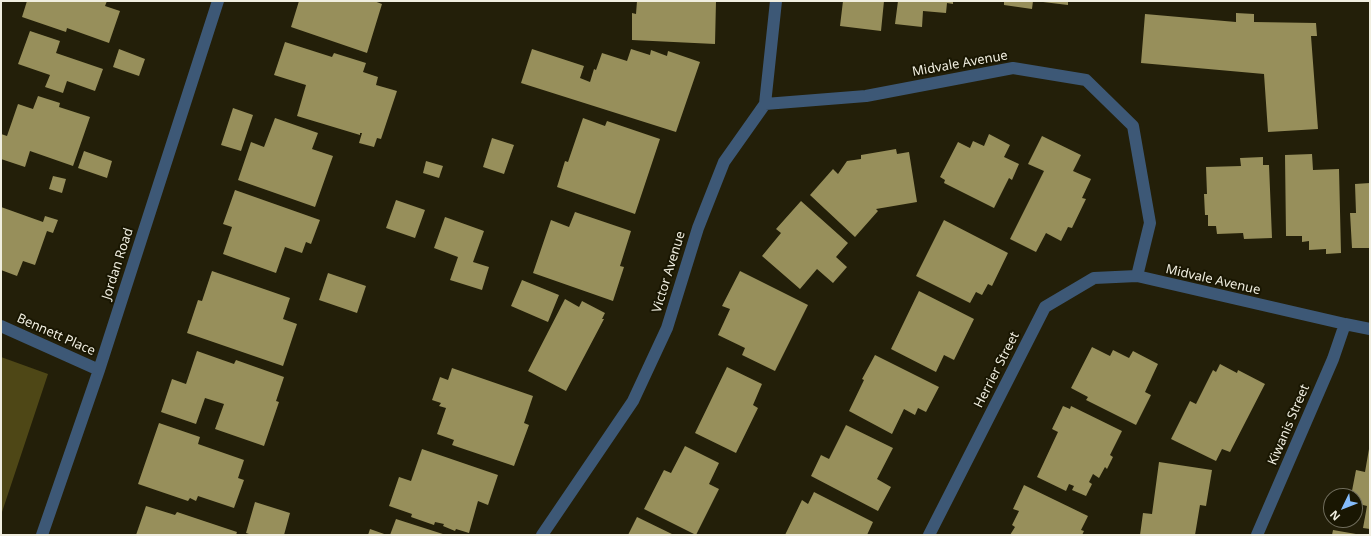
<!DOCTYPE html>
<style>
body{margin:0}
#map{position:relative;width:1371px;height:536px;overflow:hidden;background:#231f09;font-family:"Noto Sans",sans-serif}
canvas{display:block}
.frame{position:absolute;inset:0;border:2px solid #f0eee0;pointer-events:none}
.north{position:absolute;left:1323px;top:488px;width:40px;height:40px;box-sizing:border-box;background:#191602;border:1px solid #6f6c5b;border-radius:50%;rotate:227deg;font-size:11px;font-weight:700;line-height:16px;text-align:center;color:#f0eee0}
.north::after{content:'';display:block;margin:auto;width:14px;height:18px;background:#84bcfb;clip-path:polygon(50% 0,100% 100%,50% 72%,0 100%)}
</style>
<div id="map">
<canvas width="1371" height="536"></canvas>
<div class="frame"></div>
<div class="north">N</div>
</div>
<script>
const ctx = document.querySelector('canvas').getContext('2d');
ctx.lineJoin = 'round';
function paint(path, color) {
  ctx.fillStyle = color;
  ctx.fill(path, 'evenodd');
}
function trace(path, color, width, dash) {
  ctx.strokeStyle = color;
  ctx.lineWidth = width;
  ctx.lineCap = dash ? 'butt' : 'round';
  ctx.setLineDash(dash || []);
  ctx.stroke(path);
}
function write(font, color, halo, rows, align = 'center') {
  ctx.font = font + ' "Noto Sans",sans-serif';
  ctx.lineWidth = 4;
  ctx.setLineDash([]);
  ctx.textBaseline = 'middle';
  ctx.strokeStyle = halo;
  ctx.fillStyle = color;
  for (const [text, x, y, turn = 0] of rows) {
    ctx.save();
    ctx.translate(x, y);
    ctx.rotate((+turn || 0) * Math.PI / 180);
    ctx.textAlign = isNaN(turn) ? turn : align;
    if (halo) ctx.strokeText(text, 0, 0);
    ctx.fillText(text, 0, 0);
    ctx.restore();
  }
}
paint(new Path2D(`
 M1,357L48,374L1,515Z`), '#4e4716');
paint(new Path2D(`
 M27,1H107L105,6L120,11L109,43L67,28L66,32L22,17Z
 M299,1H374L382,4L367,53L291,27Z
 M637,1H716L715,44L632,40V13L636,14Z
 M843,1H884L881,31L840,26Z
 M898,1H953V4L947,3L946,13L923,11L922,27L895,24Z
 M1004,1H1033L1032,9L1004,5Z
 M1043,1H1068V5L1043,2Z
 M1236,13L1254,14V22L1316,23L1317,36H1311L1318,129L1268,132L1264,74L1141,63L1145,14L1236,22Z
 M30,31L60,41L56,53L103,69L95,91L67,81L63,93L45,87L50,75L18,64Z
 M285,42L332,57L334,53L366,63L363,72L378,77L376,85L397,91L381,139L377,138L374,147L359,143L362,133H360V135L297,116L306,85L274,75Z
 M119,49L145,59L139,76L113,67Z
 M532,49L584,66L580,78L590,82L594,69L596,70L602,53L627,61L631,49L650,55L651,50L667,56L668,51L700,62L676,132L521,83Z
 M38,96L60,103L59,107L90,117L73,166L30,151L25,167L1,159V134L7,136L18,104L33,109Z
 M233,108L253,115L241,151L221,145Z
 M275,118L318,133L312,149L333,156L315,207L238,180L251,142L264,147Z
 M583,118L605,126L607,121L660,139L635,214L557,187L565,161L568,162Z
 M989,134L1010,145L1004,157L1019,164L1012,180L1009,178L994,208L944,183L945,180L940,177L958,142L970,148L973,141L984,146Z
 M1042,136L1081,155L1073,171L1091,179L1082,198L1086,199L1072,228L1068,227L1061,241L1046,233L1036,252L1010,239L1044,171L1028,164Z
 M492,138L514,145L504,174L483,167Z
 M896,149L897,154L909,152L917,202L876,209L878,211L855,237L810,195L833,169L838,174L847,161L861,159V155Z
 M84,151L112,161L107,178L78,168Z
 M1312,154L1313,170L1339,169L1341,253L1326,254V249L1309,250V241L1302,242V236H1286L1285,155Z
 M1263,157V165H1269L1272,238L1244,239L1243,233L1217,234L1216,226H1208V215H1205L1204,194H1207L1206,167L1241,166L1240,158Z
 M426,161L443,166L439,178L423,173Z
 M53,176L66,179L62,193L49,189Z
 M1370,183V248H1352L1350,213H1356L1355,184Z
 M235,190L320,220L311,244L306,242L302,253L285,247L276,273L223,254L232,227L223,224Z
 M396,200L425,210L415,238L386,228Z
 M801,201L848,243L836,257L847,267L833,283L817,269L800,289L762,256L781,233L776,229Z
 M1,207L43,222L45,216L58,220L53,233L47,231L35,265L23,261L17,276L1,270Z
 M575,212L631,231L620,266L624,267L613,301L533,273L551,220L569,227Z
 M445,217L484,231L473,262L489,267L482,290L450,280L458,257L434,248Z
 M944,220L1008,253L992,286L988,284L982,295L976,292L970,303L916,276Z
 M212,271L290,298L283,319L297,324L283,366L187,333L198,300L202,301Z
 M740,271L808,305L775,371L742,355L745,348L718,335L730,309L722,306Z
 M328,273L366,286L357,313L319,300Z
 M522,280L559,295L548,322L511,306Z
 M919,291L974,319L954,360L944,355L936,372L891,349Z
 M565,299L579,307L582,301L605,313L602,319H604L566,391L528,371Z
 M1092,347L1110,356L1113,350L1129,358L1133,351L1158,364L1145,392L1151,395L1136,425L1086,400L1088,397L1071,388Z
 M197,351L234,364L236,360L284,377L276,401L279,402L264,446L215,429L224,404L205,398L196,424L161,412L172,379L186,384Z
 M875,355L939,387L926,412L918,408L915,415L904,409L892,434L849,411L864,380L862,379Z
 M1220,364L1237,373L1238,370L1265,384L1230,452L1222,449L1216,461L1171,439L1190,401L1196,404L1213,370L1216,372Z
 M727,367L762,384L753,405L758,408L736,453L695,433Z
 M452,368L533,396L524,423L529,425L514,466L452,445L454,440L437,434L446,408L439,406L441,403L432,400L440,377L448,380Z
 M1063,406L1070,409L1071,406L1122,431L1110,455L1113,457L1107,469L1105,467L1099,478L1093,474L1089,482L1092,484L1086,496L1072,490L1074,486L1069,484L1066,491L1037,477L1058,432L1052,429Z
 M159,423L200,437L198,444L244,460L238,478L244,480L234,508L198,496L196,501L190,498L188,501L138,484Z
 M846,425L893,448L877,479L891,487L878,511L811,476L821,455L829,459Z
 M685,446L719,463L709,484L719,489L696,535L644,509L664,470L671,473Z
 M422,449L498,475L488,505L478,501L469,533L456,529L455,531L443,526L444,524L435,522L434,525L411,517L412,514L389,506L399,477L411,481Z
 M1369,449H1370V529L1363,528L1367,506L1355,503V496H1351L1356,470L1365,472Z
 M1159,462L1212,470L1206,506L1200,505L1195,535H1140L1143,513L1152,514Z
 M1024,485L1088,516L1081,530L1084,531L1082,535H1010L1015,527L1012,525L1019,511L1013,509Z
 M814,492L873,522L867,535H785L802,500L808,504Z
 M255,502L290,513L284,535H252L246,533Z
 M146,506L175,515L177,512L237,532L236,535H136Z
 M637,517L674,535H628Z
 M396,519L446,535H390Z
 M370,529L387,535H368Z
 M1333,530L1356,534V535H1332Z`), '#978f5b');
trace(new Path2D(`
 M765,104L866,96L1013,68L1086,80L1133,126L1150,223L1137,276
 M1,326L99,370
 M42,535L99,370L218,1
 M542,535L633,401L667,328L698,228L724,162L765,104L776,1
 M929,535L1045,307L1094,278L1137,276L1345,324L1370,329
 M1257,535L1333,359L1345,324`), '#3d5876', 12);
write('13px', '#f0eee0', '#191602', [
 ["Midvale Avenue",960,64,-10],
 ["Jordan Road",118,264,-72],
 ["Victor Avenue",669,272,-73],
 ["Midvale Avenue",1213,280,13],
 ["Bennett Place",56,335,24],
 ["Herrier Street",997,370,-63],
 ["Kiwanis Street",1289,425,-67]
]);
</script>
